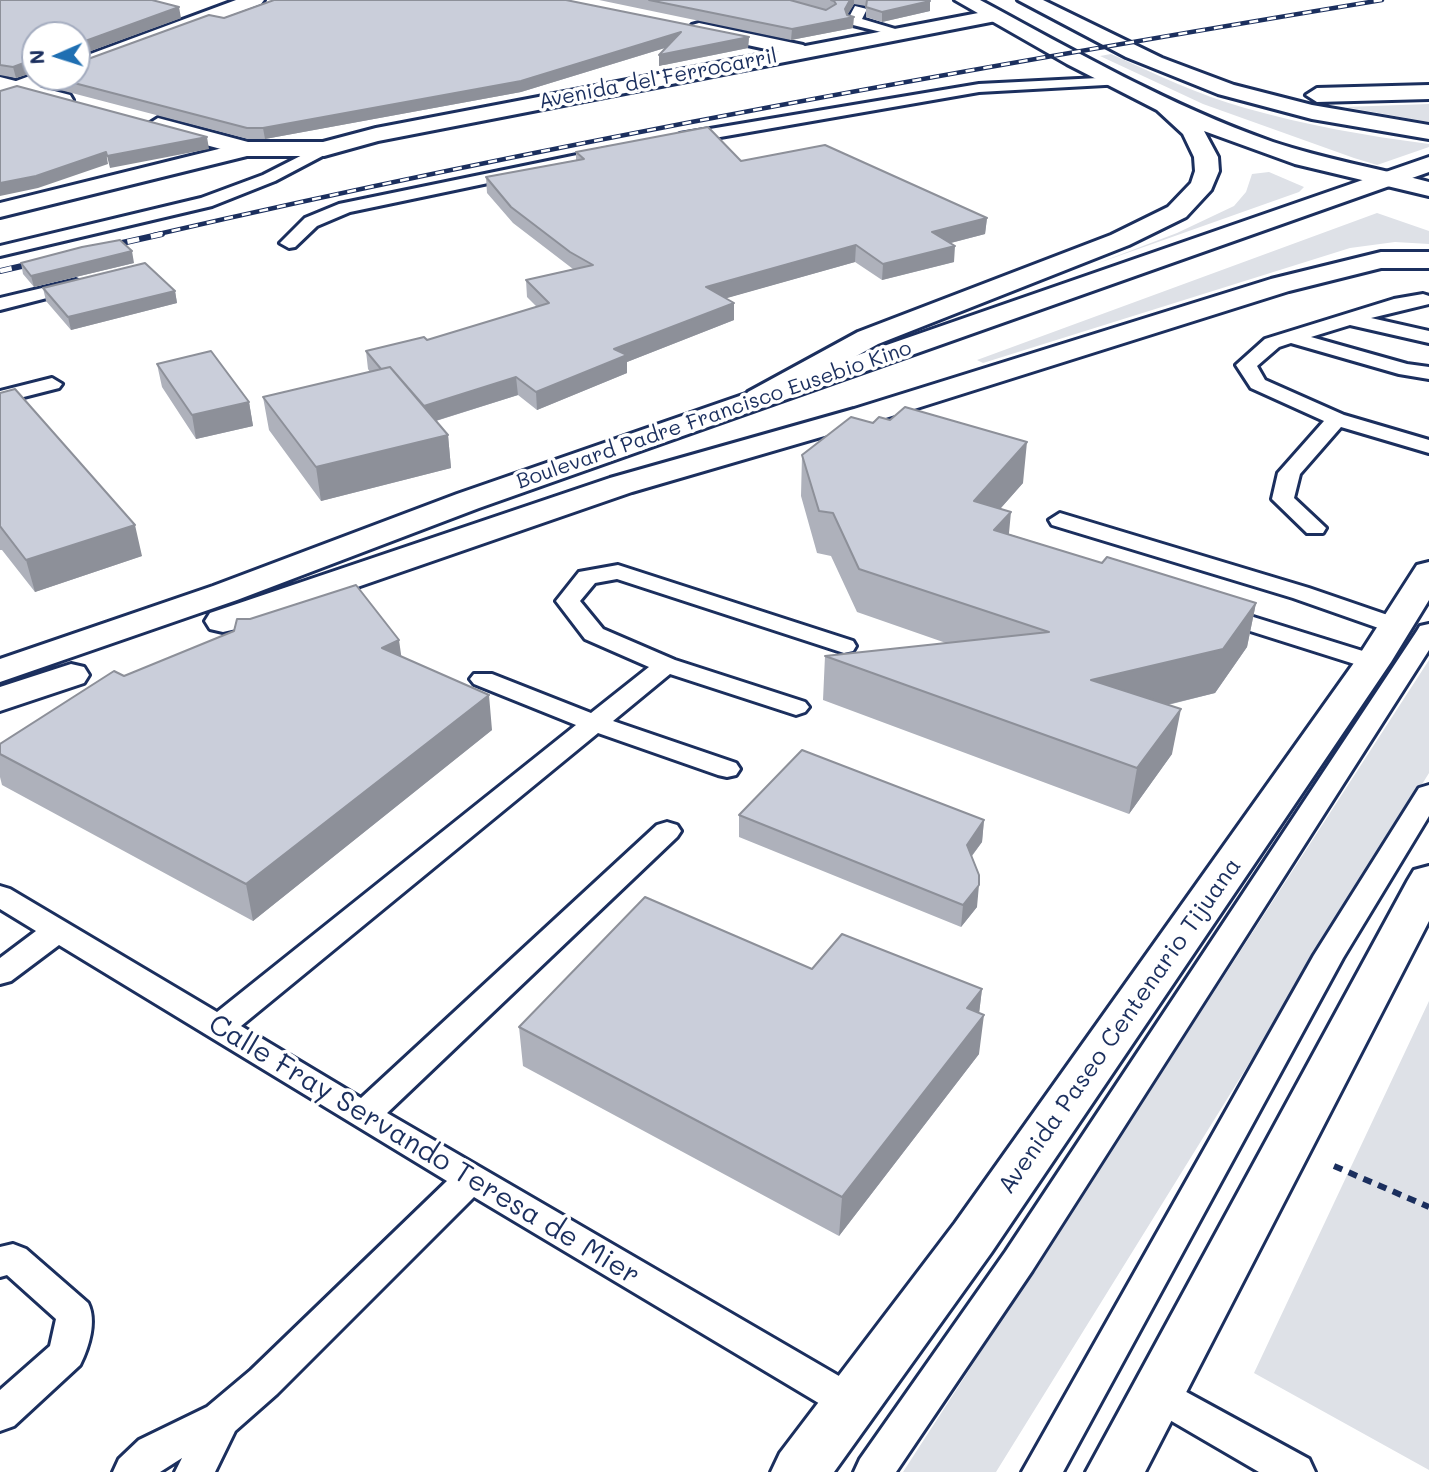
<!DOCTYPE html>
<style>
body{margin:0}
#map{position:relative;width:1429px;height:1472px;overflow:hidden;background:#fff;font-family:Mali,sans-serif}
canvas{display:block}
.north{position:absolute;left:21px;top:21px;width:70px;height:70px;box-sizing:border-box;background:#fff;border:2px solid #a4acbf;border-radius:50%;rotate:267deg;font-size:19px;font-weight:700;line-height:28px;text-align:center;color:#1b2f5e}
.north::after{content:'';display:block;margin:auto;width:24px;height:32px;background:#1f6fb2;clip-path:polygon(50% 0,100% 100%,50% 72%,0 100%)}
</style>
<div id="map">
<canvas width="1429" height="1472"></canvas>
<div class="north">N</div>
</div>
<script>
const ctx = document.querySelector('canvas').getContext('2d');
ctx.lineJoin = 'round';
function paint(path, color) {
  ctx.fillStyle = color;
  ctx.fill(path, 'evenodd');
}
function trace(path, color, width, dash) {
  ctx.strokeStyle = color;
  ctx.lineWidth = width;
  ctx.lineCap = dash ? 'butt' : 'round';
  ctx.setLineDash(dash || []);
  ctx.stroke(path);
}
function write(font, color, halo, rows, align = 'center') {
  ctx.font = font + ' Mali,sans-serif';
  ctx.lineWidth = 7;
  ctx.setLineDash([]);
  ctx.textBaseline = 'middle';
  ctx.strokeStyle = halo;
  ctx.fillStyle = color;
  for (const [text, x, y, turn = 0] of rows) {
    ctx.save();
    ctx.translate(x, y);
    ctx.rotate((+turn || 0) * Math.PI / 180);
    ctx.textAlign = isNaN(turn) ? turn : align;
    if (halo) ctx.strokeText(text, 0, 0);
    ctx.fillText(text, 0, 0);
    ctx.restore();
  }
}
paint(new Path2D(`
 M1111,54C1155,74 1199,95 1245,108C1305,125 1367,136 1429,144V147L1377,165L1354,158L1203,104L1100,56Z
 M1429,104V122L1345,107Z
 M1269,172L1304,187L1299,192L1093,265L1177,233L1234,206L1246,192L1252,174Z
 M1377,213L1429,231V244L1395,242L1350,248L983,363L977,360Z
 M1429,660V773L996,1472H903Z
 M1429,1001V1470L1254,1373Z`), '#dee1e7');
const service = new Path2D(`
 M855,6L867,9L862,19L912,34L905,38L849,24L847,21Z
 M1118,77L1123,78V84L979,92L680,144L672,139L680,134L979,84Z
 M324,144L330,146V152L275,181L212,206L0,256V246L201,198L263,175Z
 M611,148L619,153L617,156L350,212L317,226L295,247L289,248L280,243L305,218L339,204Z
 M76,280L85,285L82,289L0,310V298Z
 M1423,294L1429,296V304L1371,318L1429,331V343L1350,325L1311,337L1407,364L1429,367V379L1399,374L1291,343L1279,347L1257,366L1265,380L1344,415L1429,440V453L1341,427L1300,474L1294,498L1326,528L1323,533H1307L1272,499L1278,473L1324,421L1251,388L1236,365L1265,339L1394,299Z
 M52,378L62,384L59,388L0,403V391Z
 M1060,513L1309,588L1405,621L1408,626L1405,631H1387L1293,598L1052,525L1049,520Z
 M618,565L853,641L856,646L853,651L844,653L617,579L595,583L580,601L603,629L675,660L805,702L809,707L805,712L796,715L670,674L613,721L736,763L740,769L736,775L727,777L718,775L598,733L241,1026L361,1098L657,825L667,822L677,825L681,831L677,837L387,1113L863,1390L869,1402L863,1414L850,1419L837,1414L474,1197L277,1394L235,1431L215,1472H175L182,1458L160,1472H113L119,1459L139,1440L207,1407L251,1370L447,1181L59,945L11,981L0,984V958L36,931L0,909V886L10,889L217,1012L576,725L474,684L470,679L474,674H492L591,713L649,667L585,639L556,601L579,572Z
 M1218,606L1382,657L1385,662L1382,667H1364L1209,618L1206,613L1209,608Z
 M1429,624V650L1032,1271L896,1472H854L860,1459L1006,1251L1417,631L1420,626Z
 M1429,785V816L1343,958L1063,1472H1022L1314,955L1419,788Z
 M13,1244L26,1249L88,1303C97,1321 89,1347 80,1365L14,1426L0,1431V1390L50,1346L56,1319L7,1275L0,1277V1247Z
 M1157,1376L1309,1459L1315,1472H1259L1144,1405L1138,1393L1144,1381Z`);
const minor = new Path2D(`
 M236,0H264L261,4L77,72V59Z
 M699,23L803,45L813,51L803,57L692,33L689,29L692,25Z
 M35,74V77H58L55,82L0,102V87Z
 M247,142L255,144L259,149L255,154L0,217V203Z`);
const tertiary = new Path2D(`
 M994,10L1001,12L1004,16L1001,20L378,141L324,156H247L150,130L147,125L158,118L248,142H323L376,128Z
 M0,77L70,95L73,100L62,107L0,90Z`);
const secondary = new Path2D(`
 M1429,157V172L479,508L237,600L0,682V659L213,586L457,494Z
 M1381,252H1429V268H1381L1289,291L876,421L632,492L236,629L223,632L210,629L205,621L210,613L610,478L854,409L1271,279Z
 M1429,562V600L1391,662L991,1253L834,1472H771L780,1453L955,1223L1356,660L1417,565Z
 M71,664L84,667L89,675L84,683L0,711V687Z
 M1429,866V921L1145,1472H1086L1408,880L1414,870Z`);
const primary = new Path2D(`
 M955,0H980C1075,51 1170,106 1273,142C1324,159 1377,168 1429,182V196L1295,164L1204,131L1218,157L1219,171L1211,190L1186,217L1129,245L878,344L770,404L759,407L748,404L744,398L748,392L858,332L1111,235L1168,207L1191,183L1195,171L1194,157L1183,134L1157,110L1067,64Z
 M1018,0H1043L1162,58L1234,85L1312,105L1429,125V139L1312,119L1218,94L1126,57Z
 M1429,85V99L1317,102L1306,95L1317,88Z`);
trace(service, '#1b2f5e', 6);
trace(minor, '#1b2f5e', 6);
trace(tertiary, '#1b2f5e', 6);
trace(secondary, '#1b2f5e', 6);
trace(primary, '#1b2f5e', 6);
trace(new Path2D(`
 M1334,1166L1429,1207`), '#1b2f5e', 6, [9, 7]);
paint(service, '#fff');
paint(minor, '#fff');
paint(tertiary, '#fff');
paint(secondary, '#fff');
paint(primary, '#fff');
const railFar1 = new Path2D(`
 M154,235C561,141 971,68 1382,0`);
const rail = new Path2D(`
 M104,247L162,234
 M0,271L39,262`);
trace(railFar1, '#1b2f5e', 4.5);
trace(rail, '#1b2f5e', 6);
trace(railFar1, '#fff', 2.5, [9]);
trace(rail, '#fff', 4.5, [12]);
paint(new Path2D(`
 M0,0L181,18L77,56V35H35V72L16,78L0,75Z
 M599,0H790L826,10L790,0H927L930,11L882,22L866,17V6L854,4L847,15L853,28L791,40Z
 M224,18L749,37L748,48L659,66L665,48L521,92L265,139H248L49,87L47,77H77Z
 M576,152L741,161L987,218L985,234L951,243L954,262L882,280L855,262L726,298L734,320L627,362V373L537,410L518,395L436,421L448,435L451,468L321,501L269,430L263,397L370,372L368,369L366,351L427,340L537,307L527,297L526,280L573,269L513,223L487,193L486,177L576,160Z
 M21,263H134L34,287L23,274Z
 M43,288L175,291L177,303L71,330L46,301Z
 M157,364L249,402L253,426L196,439L162,387Z
 M0,393L142,556L35,592L2,550H0Z
 M802,455L1023,483L1000,509L1009,534L1102,563L1256,603L1247,647L1215,693L1168,705L1172,754L1129,814L823,700L825,656L946,643L857,612L831,556L817,553L801,496Z
 M401,656L492,730L253,921L2,785L0,777V744L124,676Z
 M739,815L984,820L982,842L972,856L977,907L961,927L739,837Z
 M812,969L982,989L979,1013V1054L839,1236L523,1066L519,1027Z`), '#aeb1bb');
paint(new Path2D(`
 M850,0H854V4L845,19L854,17L853,28L791,40L792,29L845,9Z
 M930,1V11L882,22V12Z
 M179,7L181,18L77,56V44Z
 M681,32V43L521,92L265,139L263,128Z
 M749,37L748,48L659,66V55Z
 M32,60L34,72L16,78L13,67Z
 M207,137L209,149L110,168L107,156Z
 M106,152L108,164L38,188L0,196V183Z
 M987,218L985,234L931,248L932,232Z
 M856,245L855,262L706,304V287Z
 M955,246L954,262L882,280L883,264Z
 M132,251L134,263L34,287L31,276Z
 M175,291L177,303L71,330L68,317Z
 M734,303V320L627,362V373L537,410L536,392L614,349Z
 M516,377L518,395L419,426L417,408Z
 M249,402L253,426L196,439L192,415Z
 M448,435L451,468L321,501L316,467Z
 M1027,442L1023,483L970,543L974,501Z
 M1011,512L1007,554L994,530Z
 M135,525L142,556L35,592L26,560Z
 M1256,603L1247,647L1215,693L1084,725L1091,680Z
 M399,640L404,675L382,648Z
 M489,695L492,730L253,921L246,884Z
 M1181,709L1172,754L1129,814L1137,768Z
 M984,820L982,842L964,866L967,845Z
 M979,885L977,907L961,927L963,905Z
 M982,989L978,1022L984,1015L979,1054L839,1236L842,1197L967,1008Z`), '#8d9099');
const building = new Path2D(`
 M0,0H152L179,7L77,44V35H35V61L32,60L13,67L0,65Z
 M274,0H566L749,37L659,55L681,32L521,81L263,128H247L51,77H77V63L209,15L224,18Z
 M649,0H790L826,10L836,4L834,1L831,0H850L845,9L847,15L854,17L792,29Z
 M867,0H927L930,1L882,12L866,7Z
 M17,86L207,137L107,156L106,152L36,176L0,183V91Z
 M708,127L741,161L825,145L987,218L932,232L955,246L883,264L856,245L706,287L734,303L614,349L627,355L536,392L516,377L424,406L390,367L381,369L366,351L424,337L427,340L549,303L526,280L593,265L570,252L511,207L486,177L584,159L576,152Z
 M120,240L132,251L31,276L21,263L82,247Z
 M145,263L175,291L68,317L43,288Z
 M211,351L249,402L192,415L157,364Z
 M390,367L448,435L316,467L263,397Z
 M15,389L135,525L26,560L0,526V393Z
 M905,407L1027,442L974,501L1011,512L994,530L1102,563L1107,557L1256,603L1223,649L1091,680L1181,709L1137,768L825,656L1049,632L859,569L833,513L819,511L802,455L851,417L873,423L879,417L890,420Z
 M356,585L399,640L382,648L489,695L246,884L0,754V744L114,671L124,676L234,631L237,619H250Z
 M802,750L984,820L967,845L979,875V885L963,905L739,815Z
 M645,897L812,969L842,934L982,989L967,1008L984,1015L842,1197L519,1027Z`);
paint(building, '#caceda');
trace(building, '#8d9099', 2);
write('21px', '#1b2f5e', '#fff', [
 ["Avenida del Ferrocarril",658,79,-11],
 ["Boulevard Padre Francisco Eusebio Kino",714,415,-19]
]);
write('24px', '#1b2f5e', '#fff', [
 ["Avenida Paseo Centenario Tijuana",1120,1026,-55]
]);
write('28px', '#1b2f5e', '#fff', [
 ["Calle Fray Servando Teresa de Mier",424,1150,31]
]);
</script>
